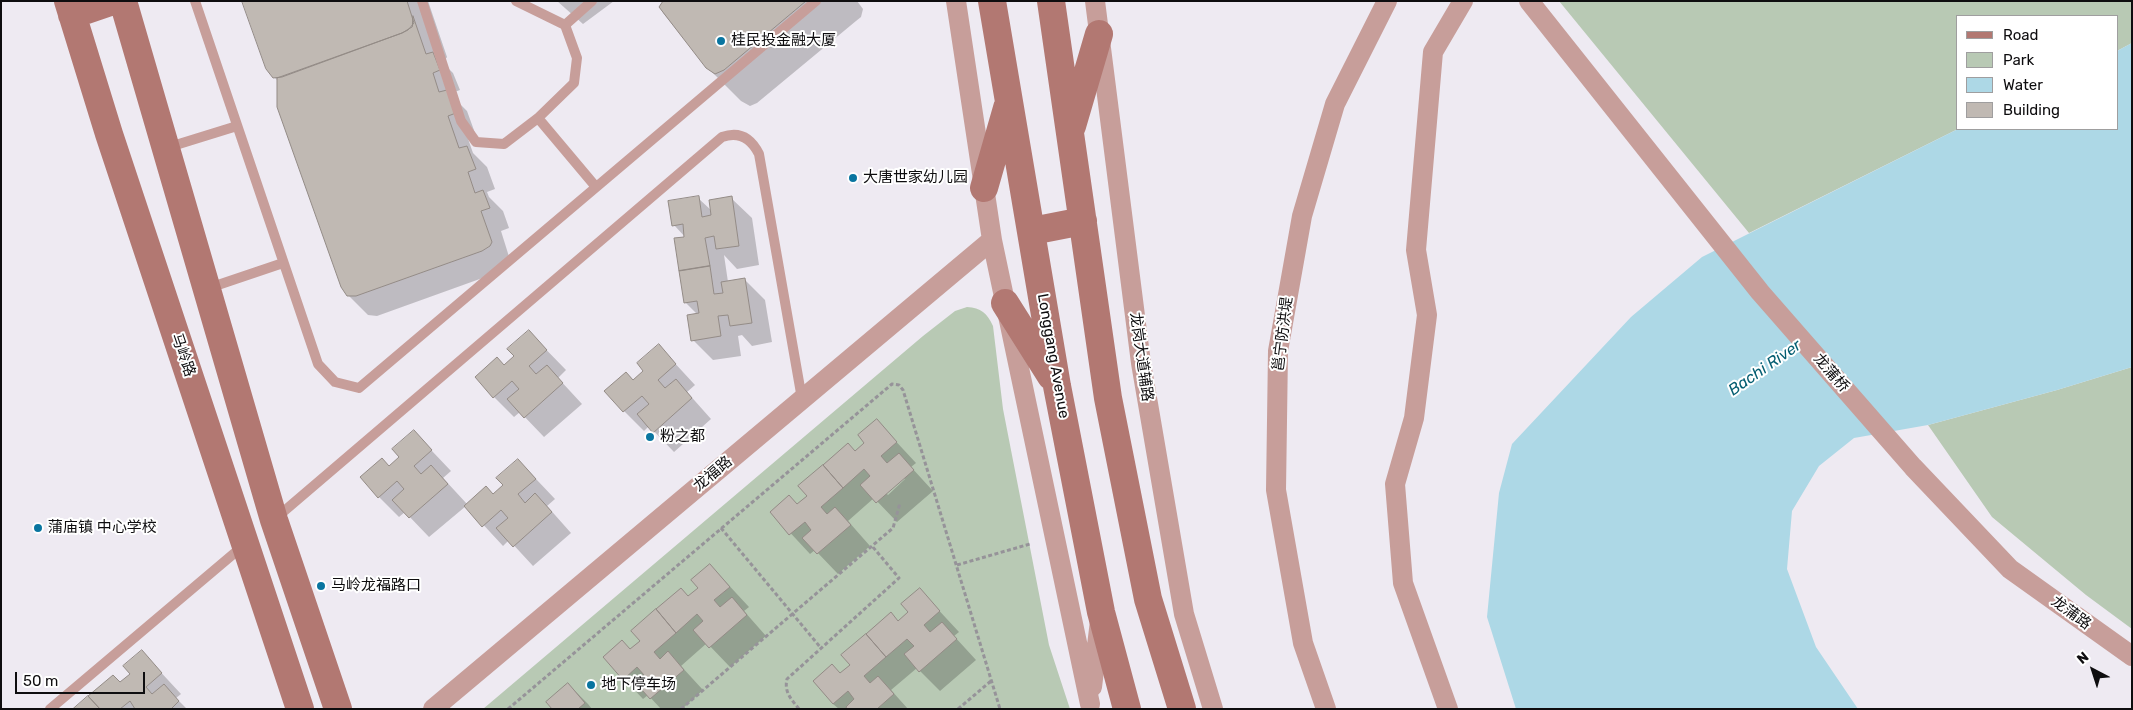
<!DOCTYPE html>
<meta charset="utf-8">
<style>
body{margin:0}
#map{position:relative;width:2133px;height:710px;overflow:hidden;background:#eeeaf2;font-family:Rubik,sans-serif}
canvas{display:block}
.frame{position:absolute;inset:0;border:2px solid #0e0d0f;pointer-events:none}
.legend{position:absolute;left:1956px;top:15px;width:162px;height:115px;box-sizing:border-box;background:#fff;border:1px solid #9f9e9f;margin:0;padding:6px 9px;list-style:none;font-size:15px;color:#0e0d0f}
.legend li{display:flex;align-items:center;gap:10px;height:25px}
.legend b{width:25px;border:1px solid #9f9e9f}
.north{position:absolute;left:2068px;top:645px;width:50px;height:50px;-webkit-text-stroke:4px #fff;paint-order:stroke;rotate:320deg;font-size:14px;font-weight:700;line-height:20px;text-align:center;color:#0e0d0f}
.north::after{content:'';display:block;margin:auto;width:18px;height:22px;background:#0e0d0f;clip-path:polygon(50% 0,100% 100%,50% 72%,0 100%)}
.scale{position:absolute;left:15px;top:672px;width:130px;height:22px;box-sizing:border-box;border:2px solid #0e0d0f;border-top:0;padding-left:6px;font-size:15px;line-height:18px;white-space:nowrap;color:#0e0d0f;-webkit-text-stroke:4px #fff;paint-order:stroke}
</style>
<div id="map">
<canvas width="2133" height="710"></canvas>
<div class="frame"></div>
<ul class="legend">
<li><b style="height:6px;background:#b27872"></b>Road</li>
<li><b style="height:14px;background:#b8c9b4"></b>Park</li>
<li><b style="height:14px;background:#add8e6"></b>Water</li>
<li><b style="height:14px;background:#c0b9b3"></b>Building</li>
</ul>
<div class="north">N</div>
<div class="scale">50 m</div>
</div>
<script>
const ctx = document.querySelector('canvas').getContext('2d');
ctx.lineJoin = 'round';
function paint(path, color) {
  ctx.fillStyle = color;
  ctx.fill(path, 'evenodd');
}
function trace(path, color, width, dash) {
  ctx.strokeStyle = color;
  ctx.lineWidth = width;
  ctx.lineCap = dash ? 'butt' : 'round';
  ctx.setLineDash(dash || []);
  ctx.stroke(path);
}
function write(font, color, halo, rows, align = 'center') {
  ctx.font = font + ' Rubik,"Noto Sans SC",sans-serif';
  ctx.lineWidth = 4;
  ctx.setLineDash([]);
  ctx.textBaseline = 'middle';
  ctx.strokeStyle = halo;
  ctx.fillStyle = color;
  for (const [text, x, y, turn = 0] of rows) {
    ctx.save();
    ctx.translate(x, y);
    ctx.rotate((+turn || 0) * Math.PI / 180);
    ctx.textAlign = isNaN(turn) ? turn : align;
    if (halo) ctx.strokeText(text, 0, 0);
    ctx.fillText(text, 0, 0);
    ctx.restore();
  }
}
paint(new Path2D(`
 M1559,1H2132V43L2117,51V16H1957L1958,129L1749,233Z
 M967,307C981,308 987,313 993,326L1003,409L1049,645L1070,709H483L923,336L955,311Z
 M2132,367V629L2086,595L1992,517L1928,425L2057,390Z`), '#b8c9b4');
paint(new Path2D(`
 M2132,43V367L2057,390L1928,425L1854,438L1819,466L1792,511L1787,569L1816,647L1858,709H1516L1487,617L1499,493L1512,444L1631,317L1702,257L1958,129H2117V51Z`), '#add8e6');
paint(new Path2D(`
 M244,1H428L447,57L443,63L453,73L460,90L452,93L454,98L467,111L475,133L467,136L473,153L487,167L495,189L487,192L489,197L503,211L509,228L501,231L511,263L502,271L377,316L368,315L348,295L278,81L274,77Z
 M557,1H614L583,24Z
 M666,1H857L863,9L861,17L856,21L757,103L750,106L741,101L707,67L663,13L661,5Z
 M698,198L712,211L731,198L752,218L759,265L737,269L724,255L728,282L745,280L765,300L772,342L752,346L742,335L738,336L741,356L713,360L693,340L698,315L685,302L686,238L674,225Z
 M529,332L566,370L558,378L582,404L544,437L520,412L514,417L494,397L504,367L516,357Z
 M659,346L695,385L687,392L711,419L674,452L649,426L644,431L624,411L634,381L645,371Z
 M877,421L916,463L911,467L933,491L897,522L874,498L848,521L870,546L838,574L815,550L810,554L771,512L797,505L866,443ZM904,478L905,479L888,495L886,493Z
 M414,432L451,471L443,478L467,504L493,496L505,485L518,460L555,499L547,506L571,533L533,566L509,540L503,546L466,506L429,537L405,512L399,517L379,497L389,467L401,457Z
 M710,565L749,607L744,611L766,636L730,667L707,643L681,666L703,690L682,709H661L648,695L643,699L624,679L630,650L699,588Z
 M920,590L959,632L954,636L976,660L940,691L917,668L891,690L908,709H839L833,704L841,674L909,612Z
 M142,652L181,694L176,698L187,709H75L121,684L132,674Z
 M568,684L588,704L592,709H554Z`), '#0003');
const building = new Path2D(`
 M242,1H407L414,23L408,30L402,33L282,77L273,78L266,69Z
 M806,1L724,70L715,74L706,68L659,7L663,1Z
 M413,16L426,54L433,52L440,70L433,73L439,92L447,90L456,113L448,116L459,148L467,146L476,169L468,172L475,193L483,190L490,208L481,211L492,242L490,246L482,251L356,296H347L341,287L277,107V78L402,33L412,27Z
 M699,196L702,217L711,215L709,200L732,196L739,246L716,249L714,236L705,238L710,266L679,271L674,238L684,237L683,224L672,226L668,201Z
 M710,266L714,294L723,293L721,282L745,278L752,323L730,326L728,315L718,316L721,336L691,341L687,315L699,313L697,301L684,303L679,271Z
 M529,330L547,350L529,366L536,374L547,365L563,383L524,418L507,399L519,389L512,381L493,398L475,377L497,357L504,365L514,356L507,349Z
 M659,344L676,364L658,380L665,388L676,379L692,398L653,433L637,414L649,404L642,396L623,412L604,391L626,372L633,380L643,371L637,363Z
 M877,419L897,442L881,456L887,463L899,453L914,470L876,503L860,485L870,476L864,469L843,488L823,465L848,443L855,451L864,443L858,435Z
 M414,430L432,450L414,466L421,474L431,465L448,484L409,518L392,500L404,489L397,481L378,498L360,477L382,458L389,466L399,457L392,449Z
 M518,459L536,479L518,494L525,503L535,493L552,512L513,547L496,528L508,518L501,510L482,527L464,506L486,486L493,494L503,485L496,478Z
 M823,465L843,488L821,507L827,514L835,507L851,525L817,554L802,538L811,530L805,522L789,535L770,512L789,495L797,504L807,496L798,486Z
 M710,564L730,587L714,600L720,607L732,597L747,615L709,648L693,630L703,621L697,614L676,633L656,609L681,588L688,596L698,588L691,580Z
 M920,588L940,611L924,625L930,632L942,622L957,639L919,672L904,654L914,646L907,639L886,657L866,634L891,612L898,621L908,612L901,604Z
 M656,609L676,633L654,652L660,659L668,651L684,670L650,699L635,682L644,675L637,667L623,680L603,657L622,640L630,649L640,641L631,631Z
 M866,634L886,657L864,676L870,683L878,676L894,694L877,709H847L846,707L854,699L848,691L833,704L813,681L832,664L840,673L850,665L841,655Z
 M142,650L162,673L146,687L152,694L164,684L179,701L171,709H135L130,701L120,709H100L88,696L113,675L120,682L130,674L123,666Z
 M568,683L585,703L578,709H552L546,702Z
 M88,696L100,709H73Z`);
paint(building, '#c0b9b3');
trace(building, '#938b86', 1);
trace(new Path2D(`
 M721,528L821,648
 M957,565L1030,544
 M508,709L892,384L899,385L903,390L1000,709
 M681,709L893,528L900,503
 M799,709C791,699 784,692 787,679L899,578L872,546
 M958,709L991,681`), '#969399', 3, [4, 2.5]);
trace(new Path2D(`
 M195,1L318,364L335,382L359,388L816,1
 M422,1L461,121L476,142L504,144L538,118L574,83L577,58L565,25L516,1
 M565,25L592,1
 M538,118L596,187
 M166,148L237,126
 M209,288L283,263
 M276,518L722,137C739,131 751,138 759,154L802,399
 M50,709L244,545`), '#c79e9a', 10);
trace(new Path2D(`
 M956,1L992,240L1090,704
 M1095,1L1141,363L1184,614L1213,709
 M1529,1L1760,292L1913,467L2010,569L2132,656
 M1092,687L1100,621
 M433,709L992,240
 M1326,709L1303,643L1276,490L1278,351L1302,216L1335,104L1387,1
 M1448,709L1403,583L1395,484L1414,418L1427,315L1416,250L1433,52L1463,1`), '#c79e9a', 20);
trace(new Path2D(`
 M68,1L109,134L300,709
 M123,1L274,520L338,709
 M992,1L1057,386L1101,612L1127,709
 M1051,1L1108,398L1148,599L1182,709
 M72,15L113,1
 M1072,126L1099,34
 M984,188L1007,108
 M1032,231L1083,221
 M1005,303L1051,376`), '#b27872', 28);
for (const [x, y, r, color] of [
 [721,41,5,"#0975a0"],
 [853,178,5,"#0975a0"],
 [650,437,5,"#0975a0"],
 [38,528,5,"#0975a0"],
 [321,586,5,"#0975a0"],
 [591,685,5,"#0975a0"]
]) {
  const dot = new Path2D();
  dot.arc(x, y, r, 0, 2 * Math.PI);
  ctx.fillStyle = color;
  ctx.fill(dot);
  trace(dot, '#fff', 2);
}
write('15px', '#0e0d0f', '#fff', [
 ["桂民投金融大厦",731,41],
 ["大唐世家幼儿园",863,178],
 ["粉之都",660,437],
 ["蒲庙镇 中心学校",48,528],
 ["马岭龙福路口",331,586],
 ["地下停车场",601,685]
], 'left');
write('15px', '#0e0d0f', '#fff', [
 ["邕宁防洪堤",1283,334,-83],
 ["马岭路",183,355,71],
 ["Longgang Avenue",1053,356,80],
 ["龙岗大道辅路",1141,357,82],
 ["龙蒲桥",1831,373,49],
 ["龙福路",713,474,-40],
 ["龙蒲路",2071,613,36]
]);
write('italic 16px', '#055e72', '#fff', [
 ["Bachi River",1765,368,-35]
]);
</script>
